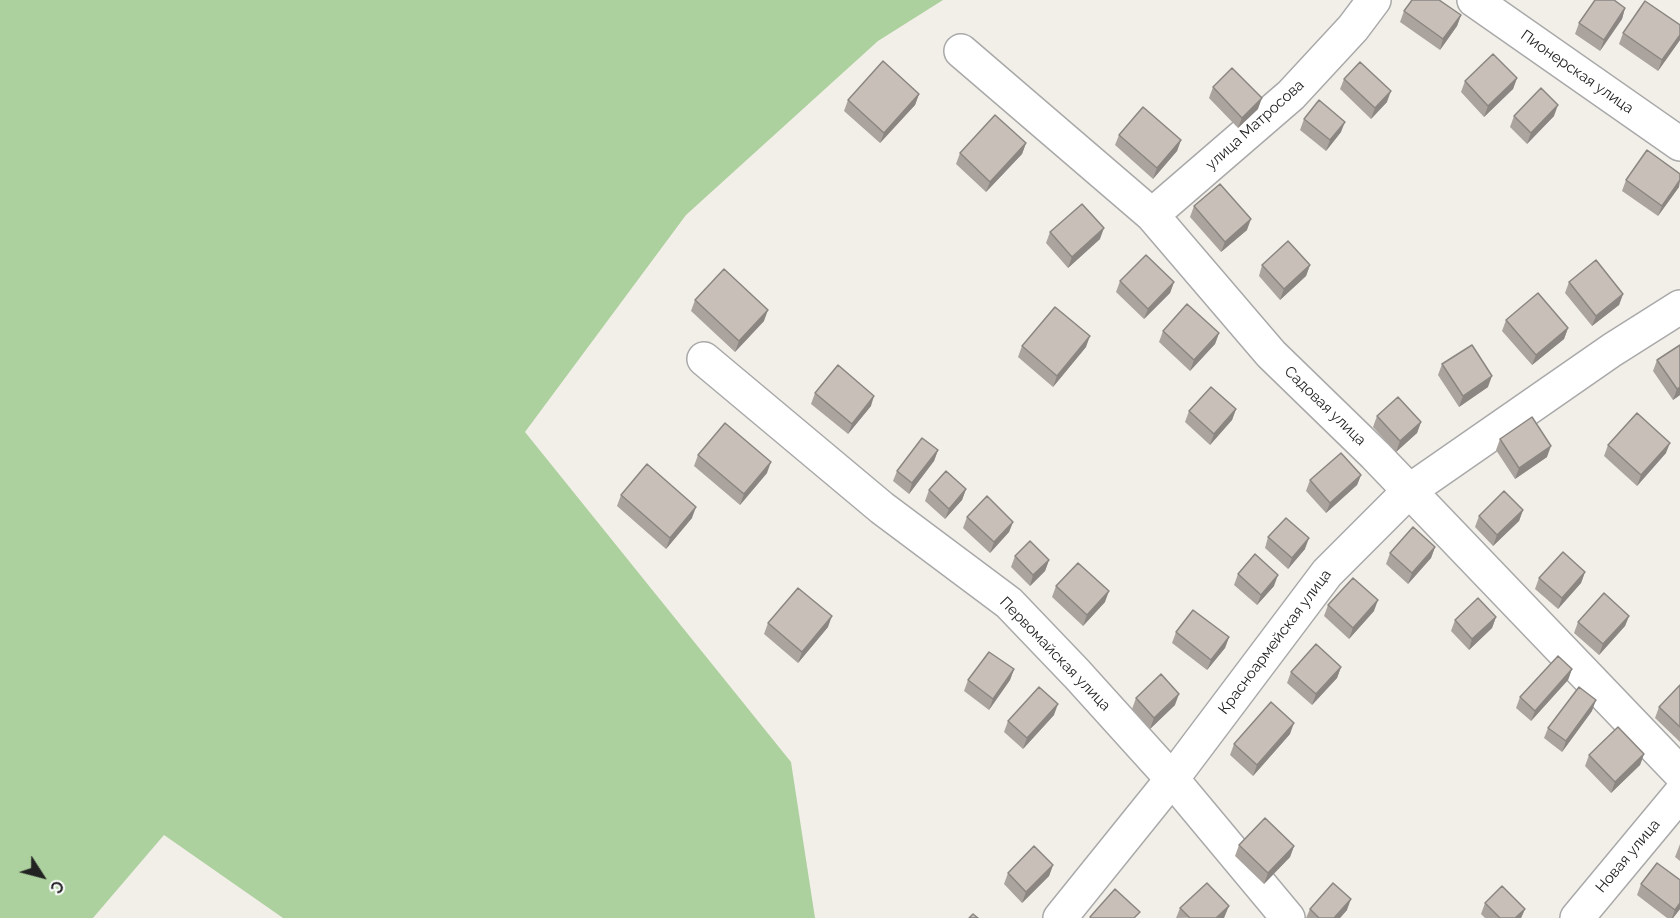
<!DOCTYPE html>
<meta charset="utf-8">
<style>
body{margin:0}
#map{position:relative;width:1680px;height:918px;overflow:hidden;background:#f2efe9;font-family:Raleway,sans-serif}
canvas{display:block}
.north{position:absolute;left:12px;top:846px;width:60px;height:60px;-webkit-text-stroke:4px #fff;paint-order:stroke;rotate:126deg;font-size:16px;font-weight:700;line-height:24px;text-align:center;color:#222}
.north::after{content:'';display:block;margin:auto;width:21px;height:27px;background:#222;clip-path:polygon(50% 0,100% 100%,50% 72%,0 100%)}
</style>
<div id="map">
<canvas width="1680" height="918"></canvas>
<div class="north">С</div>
</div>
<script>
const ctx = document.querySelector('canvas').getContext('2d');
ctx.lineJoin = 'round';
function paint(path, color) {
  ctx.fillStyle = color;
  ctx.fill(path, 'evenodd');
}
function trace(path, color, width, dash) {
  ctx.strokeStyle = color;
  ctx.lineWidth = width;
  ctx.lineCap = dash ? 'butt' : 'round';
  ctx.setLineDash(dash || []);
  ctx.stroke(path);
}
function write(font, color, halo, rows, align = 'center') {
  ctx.font = font + ' Raleway,sans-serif';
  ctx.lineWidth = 4.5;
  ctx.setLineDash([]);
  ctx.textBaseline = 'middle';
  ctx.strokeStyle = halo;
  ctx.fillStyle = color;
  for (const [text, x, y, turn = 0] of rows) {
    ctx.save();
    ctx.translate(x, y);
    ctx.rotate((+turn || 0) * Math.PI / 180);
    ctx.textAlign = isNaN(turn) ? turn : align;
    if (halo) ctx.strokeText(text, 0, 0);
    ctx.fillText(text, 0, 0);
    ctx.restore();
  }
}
paint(new Path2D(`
 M0,0H943L878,41L686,215L525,432L791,762L815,918H283L164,835L93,918H0Z`), '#add19e');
const minor = new Path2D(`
 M1474,0L1680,144
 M961,51L1152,215L1271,354L1375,455L1680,773
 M1152,215L1291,95L1353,28L1374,0
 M704,359L882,508L1009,603L1077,674L1172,779L1288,918
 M1060,918L1172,779L1327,573L1409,491L1612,350L1680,307
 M1577,918L1680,794`);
trace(minor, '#a9a9a9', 36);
trace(minor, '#fff', 33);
paint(new Path2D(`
 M1625,8L1622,19L1600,51L1575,34L1579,23Z
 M1404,11L1461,15L1457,26L1440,50L1400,22Z
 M1680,25V40L1658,71L1619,44L1623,33Z
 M1517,78L1513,89L1484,117L1461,92L1465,81Z
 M1344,79L1387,102L1371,119L1340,89Z
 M1213,87L1258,109L1238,128L1209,98Z
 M919,94L915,105L880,143L844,111L848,100Z
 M1514,116H1554L1527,144L1510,127Z
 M1304,119L1341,132L1326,151L1300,130Z
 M1119,135L1181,140L1177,151L1153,179L1115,145Z
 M1026,143L1022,154L986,192L956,164L960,153Z
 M1680,174L1679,187L1658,216L1622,191L1626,180Z
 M1194,206L1247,230L1221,252L1190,217Z
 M1050,232L1100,239L1068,268L1046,243Z
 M1262,265H1310L1306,276L1280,300L1259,276Z
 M1120,281L1174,282L1170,293L1144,319L1116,292Z
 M1569,282L1623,294L1619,305L1592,326L1565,293Z
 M695,300L764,321L735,352L691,311Z
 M1506,320L1568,328L1564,339L1532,365L1502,331Z
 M1163,331L1219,333L1215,344L1190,371L1159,342Z
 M1680,345V395L1673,400L1653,371L1657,360Z
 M1022,346L1086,347L1053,387L1018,357Z
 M1442,364L1488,387L1459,407L1438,375Z
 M815,393L871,406L848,434L811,404Z
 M1236,409L1232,420L1210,445L1185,422L1189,411Z
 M1377,416L1421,422L1417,433L1396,452L1373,427Z
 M1500,439L1547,457L1515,479L1496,450Z
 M1608,445L1666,453L1637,486L1604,456Z
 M938,450L934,461L909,494L893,481L897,471Z
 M698,455L767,473L740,505L694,466Z
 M1361,475L1357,485L1326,513L1306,491L1310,480Z
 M966,489L962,500L945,519L925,501L929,490Z
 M621,495L692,518L666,549L617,506Z
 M1523,510L1519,521L1493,546L1475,527L1479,516Z
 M967,517L1013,522L1009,532L990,553L963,528Z
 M1268,537L1305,549L1288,569L1265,548Z
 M1435,547L1431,558L1408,584L1386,564L1390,553Z
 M1015,556L1049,560L1045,571L1030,586L1011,567Z
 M1585,572L1581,583L1558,609L1535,589L1539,578Z
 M1238,574L1274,586L1257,605L1234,585Z
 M1056,586L1105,602L1083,626L1052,597Z
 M1328,605L1374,611L1349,639L1324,616Z
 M1629,616L1625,626L1599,655L1574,633L1578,622Z
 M1496,617L1492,628L1469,650L1451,631L1455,620Z
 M768,623L828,627L798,663L764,634Z
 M1176,632L1229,637L1225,648L1207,670L1172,643Z
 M1341,667L1337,678L1312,705L1287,683L1291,672Z
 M1014,669L1010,680L989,710L964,691L968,680Z
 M1572,669L1568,680L1531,721L1516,708L1520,697Z
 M1680,685V742L1655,718L1659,707Z
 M1136,698L1175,705L1150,729L1132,709Z
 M1592,711L1562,752L1544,738L1548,728Z
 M1054,715L1023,749L1004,732L1008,721Z
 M1290,734L1253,776L1230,755L1234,744Z
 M1644,754L1640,765L1611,793L1585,766L1589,755Z
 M1680,844V861L1675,857Z
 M1239,845L1294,846L1290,857L1264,884L1235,856Z
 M1053,865L1049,876L1022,903L1004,884L1008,873Z
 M1680,880V909L1673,918H1667L1637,895L1641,884Z
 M1485,903L1525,909L1521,918H1485L1481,914Z
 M1180,908L1225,917L1176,918Z
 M1310,909L1347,910L1340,918H1306Z`), '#aba49e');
paint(new Path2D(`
 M1625,8L1622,19L1600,51L1604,40Z
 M1461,15L1457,26L1440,50L1443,39Z
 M1680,35V40L1658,71L1662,60Z
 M1517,78L1513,89L1484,117L1488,106Z
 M1391,91L1387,102L1371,119L1375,108Z
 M919,94L915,105L880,143L884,133Z
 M1262,98L1258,109L1238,128L1242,118Z
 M1558,105L1554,116L1527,144L1531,133Z
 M1345,122L1341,132L1326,151L1330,140Z
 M1181,140L1177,151L1153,179L1157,168Z
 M1026,143L1022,154L986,192L990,182Z
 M1680,180L1679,187L1658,216L1662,206Z
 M1251,219L1247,230L1221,252L1225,242Z
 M1104,228L1100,239L1068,268L1072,257Z
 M1310,265L1306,276L1280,300L1284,289Z
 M1174,282L1170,293L1144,319L1148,309Z
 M1623,294L1619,305L1592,326L1596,316Z
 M768,310L764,321L735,352L739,341Z
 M1568,328L1564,339L1532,365L1536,355Z
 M1219,333L1215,344L1190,371L1194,360Z
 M1090,336L1086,347L1053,387L1057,376Z
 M1492,376L1488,387L1459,407L1463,396Z
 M1680,387V395L1673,400L1677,389Z
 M874,396L871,406L848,434L852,424Z
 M1236,409L1232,420L1210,445L1214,434Z
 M1421,422L1417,433L1396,452L1400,441Z
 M1670,443L1666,453L1637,486L1641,475Z
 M1551,446L1547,457L1515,479L1519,468Z
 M938,450L934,461L909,494L912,483Z
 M771,462L767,473L740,505L744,494Z
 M1361,475L1357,485L1326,513L1330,503Z
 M966,489L962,500L945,519L949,509Z
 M696,507L692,518L666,549L670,538Z
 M1523,510L1519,521L1493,546L1497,535Z
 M1013,522L1009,532L990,553L994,542Z
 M1309,538L1305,549L1288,569L1292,558Z
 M1435,547L1431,558L1408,584L1412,573Z
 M1049,560L1045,571L1030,586L1033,575Z
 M1585,572L1581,583L1558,609L1562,598Z
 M1278,575L1274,586L1257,605L1261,595Z
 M1109,591L1105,602L1083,626L1087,615Z
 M1378,600L1374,611L1349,639L1353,628Z
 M832,616L828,627L798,663L802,652Z
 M1629,616L1625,626L1599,655L1603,644Z
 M1496,617L1492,628L1469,650L1472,639Z
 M1229,637L1225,648L1207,670L1211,660Z
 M1341,667L1337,678L1312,705L1316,694Z
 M1014,669L1010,680L989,710L993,699Z
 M1572,669L1568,680L1531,721L1535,711Z
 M1179,694L1175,705L1150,729L1154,718Z
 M1596,700L1592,711L1562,752L1566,741Z
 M1058,704L1054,715L1023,749L1027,738Z
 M1294,723L1290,734L1253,776L1257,765Z
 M1644,754L1640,765L1611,793L1615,782Z
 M1294,846L1290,857L1264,884L1268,873Z
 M1053,865L1049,876L1022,903L1026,892Z
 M1351,899L1347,910L1340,918H1334Z
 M1680,903V909L1673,918H1672L1675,910Z
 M1229,906L1224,918H1216Z
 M1525,909L1521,918H1515Z`), '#8b8681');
const building = new Path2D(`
 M1412,0H1439L1461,15L1443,39L1404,11Z
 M1595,0H1614L1625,8L1604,40L1579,23Z
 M1645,1L1680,25V35L1662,60L1623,33Z
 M1493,54L1517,78L1488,106L1465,81Z
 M883,61L919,94L884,133L848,100Z
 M1360,62L1391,91L1375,108L1344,79Z
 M1232,68L1262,98L1242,118L1213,87Z
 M1541,88L1558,105L1531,133L1514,116Z
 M1319,100L1345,122L1330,140L1304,119Z
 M1143,107L1181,140L1157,168L1119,135Z
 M995,115L1026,143L990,182L960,153Z
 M1647,150L1680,174V180L1662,206L1626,180Z
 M1220,184L1251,219L1225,242L1194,206Z
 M1082,204L1104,228L1072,257L1050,232Z
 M1288,241L1310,265L1284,289L1262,265Z
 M1146,255L1174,282L1148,309L1120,281Z
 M1596,260L1623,294L1596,316L1569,282Z
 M724,269L768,310L739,341L695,300Z
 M1538,293L1568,328L1536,355L1506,320Z
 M1187,304L1219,333L1194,360L1163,331Z
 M1055,307L1090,336L1057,376L1022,346Z
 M1472,345L1492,376L1463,396L1442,364Z
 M1680,345V387L1677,389L1657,360Z
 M838,365L874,396L852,424L815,393Z
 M1211,387L1236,409L1214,434L1189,411Z
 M1398,397L1421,422L1400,441L1377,416Z
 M1637,413L1670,443L1641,475L1608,445Z
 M1532,417L1551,446L1519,468L1500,439Z
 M725,423L771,462L744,494L698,455Z
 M922,438L938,450L912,483L897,471Z
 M1341,453L1361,475L1330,503L1310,480Z
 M647,464L696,507L670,538L621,495Z
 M946,471L966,489L949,509L929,490Z
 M1504,491L1523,510L1497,535L1479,516Z
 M987,496L1013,522L994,542L967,517Z
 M1286,518L1309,538L1292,558L1268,537Z
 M1413,527L1435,547L1412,573L1390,553Z
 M1030,541L1049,560L1033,575L1015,556Z
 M1563,552L1585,572L1562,598L1539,578Z
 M1255,554L1278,575L1261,595L1238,574Z
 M1078,563L1109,591L1087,615L1056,586Z
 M1353,578L1378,600L1353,628L1328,605Z
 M798,588L832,616L802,652L768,623Z
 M1604,593L1629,616L1603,644L1578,622Z
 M1478,598L1496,617L1472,639L1455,620Z
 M1193,610L1229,637L1211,660L1176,632Z
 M1316,644L1341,667L1316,694L1291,672Z
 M989,652L1014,669L993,699L968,680Z
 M1558,656L1572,669L1535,711L1520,697Z
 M1161,674L1179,694L1154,718L1136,698Z
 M1680,685V727L1659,707Z
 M1039,687L1058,704L1027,738L1008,721Z
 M1579,687L1596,700L1566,741L1548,728Z
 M1271,702L1294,723L1257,765L1234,744Z
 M1618,727L1644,754L1615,782L1589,755Z
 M1265,818L1294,846L1268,873L1239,845Z
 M1034,846L1053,865L1026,892L1008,873Z
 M1657,863L1680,880V903L1675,910L1641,884Z
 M1207,883L1229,906L1216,918H1190L1180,908Z
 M1333,883L1351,899L1334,918H1319L1310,909Z
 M1502,886L1525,909L1515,918H1500L1485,903Z
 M1115,889L1140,912L1134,918H1091L1090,917Z
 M973,914L978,918H969Z`);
paint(building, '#c7bfb8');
trace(building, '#8b8681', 1.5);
write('15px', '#222', '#fff', [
 ["Пионерская улица",1577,72,35],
 ["улица Матросова",1255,125,-42],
 ["Садовая улица",1325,406,44],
 ["Красноармейская улица",1275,642,-53],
 ["Первомайская улица",1055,654,46],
 ["Новая улица",1628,856,-50]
]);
</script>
